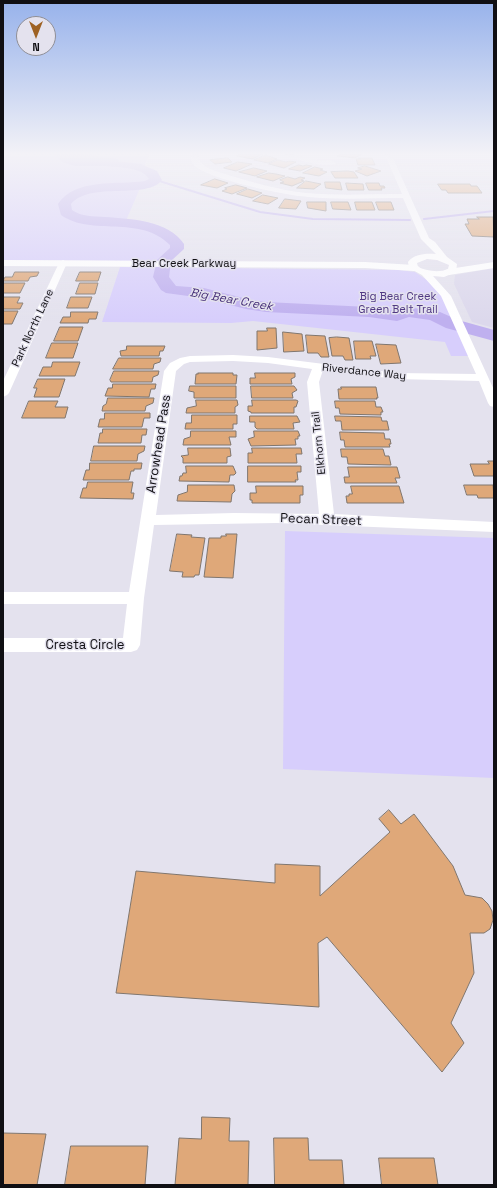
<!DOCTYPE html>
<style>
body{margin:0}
#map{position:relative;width:497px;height:1188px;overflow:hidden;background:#e4e2ee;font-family:"Space Grotesk",sans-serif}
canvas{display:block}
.frame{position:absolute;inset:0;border:4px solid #100f13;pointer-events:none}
.north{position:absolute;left:16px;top:16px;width:40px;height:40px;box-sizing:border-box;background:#e4e2ee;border:1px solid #8f8e96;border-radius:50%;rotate:180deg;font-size:11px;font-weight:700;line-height:16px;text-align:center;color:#100f13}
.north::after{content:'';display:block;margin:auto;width:14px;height:18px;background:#9e6224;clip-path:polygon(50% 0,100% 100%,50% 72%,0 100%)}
</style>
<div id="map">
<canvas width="497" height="1188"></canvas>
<div class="frame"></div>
<div class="north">N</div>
</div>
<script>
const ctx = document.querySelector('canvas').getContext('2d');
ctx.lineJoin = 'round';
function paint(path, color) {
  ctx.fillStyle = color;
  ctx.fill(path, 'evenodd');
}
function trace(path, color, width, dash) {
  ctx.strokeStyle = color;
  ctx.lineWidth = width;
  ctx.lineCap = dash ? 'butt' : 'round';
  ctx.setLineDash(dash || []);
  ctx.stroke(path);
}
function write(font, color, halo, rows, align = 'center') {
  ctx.font = font + ' "Space Grotesk",sans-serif';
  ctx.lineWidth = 3;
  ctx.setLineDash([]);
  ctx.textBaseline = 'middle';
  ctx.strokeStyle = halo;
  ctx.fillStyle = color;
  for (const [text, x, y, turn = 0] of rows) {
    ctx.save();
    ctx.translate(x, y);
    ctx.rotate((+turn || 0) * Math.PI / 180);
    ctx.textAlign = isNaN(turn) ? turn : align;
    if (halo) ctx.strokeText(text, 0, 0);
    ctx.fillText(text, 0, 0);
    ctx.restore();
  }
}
paint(new Path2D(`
 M494,268V328L472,322L454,284L455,275Z`), '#dcd8ec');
paint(new Path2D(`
 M3,154H149L144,168L153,173L156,180L141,186L125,223C144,227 164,228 177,244V249L162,261L3,260Z
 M120,267L399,270L415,272L427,280L445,299L469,356H451L445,342L253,321L231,323L102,322Z
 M285,531L494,538V778L283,769Z`), '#d7cefc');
paint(new Path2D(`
 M54,154H84L117,159L119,160L118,162C125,163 137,163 142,165L136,168L109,166H75L62,162Z`), '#bfb0ef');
trace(new Path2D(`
 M156,180L260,212L313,219L410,220
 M424,219L494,211`), '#bfb0ef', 2);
paint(new Path2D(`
 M62,154H78L88,158L141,164L157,171L162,180C148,200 90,181 71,204L72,210C82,217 93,216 105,217C131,219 168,220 184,244V249L171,261L169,277L176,286L204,288L247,299L266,302L369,307L395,311L407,307L440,312L458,320L494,330V341L446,328L430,320L409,317L397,321L369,317L266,312L246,309L203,298L166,293L161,290L153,277L157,260L170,248V245C139,214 92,237 61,215L58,204C75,178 117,185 145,181L149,179C139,159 79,173 62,154Z`), '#bfb0ef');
const building = new Path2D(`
 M240,154H263L252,159L237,156Z
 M341,154H362L355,158L338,156Z
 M266,155L277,159L268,163L254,160Z
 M228,158L232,162L215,164L210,160Z
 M359,158H372L375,165H358L356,159H360Z
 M278,160L286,162L289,161L296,162L284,168L269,164Z
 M238,162L252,164L236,171L224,168Z
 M299,165L303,166L306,165L312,166L300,171L289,169Z
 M365,166L381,171L367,176L355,171L362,169L358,168Z
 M315,167L323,169L320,170L327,172L319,176L303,173Z
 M254,168L267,171L255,176L239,172Z
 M348,171L354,172L358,178H335L331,172Z
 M269,173L276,174L285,176L273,181L257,177Z
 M288,177L295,179L300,177L305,178L301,180L304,181L292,186L280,183L284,182L280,180Z
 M215,179L228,183L217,188L201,185Z
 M306,181L321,184L314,189L297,188Z
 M325,182H340L342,190L326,188Z
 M346,183L363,184L364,190H348Z
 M366,183H379L380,186H384L385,188H381L382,190H369Z
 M438,184H470L471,186H477L482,193H448L446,190H442Z
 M236,185L247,188L232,194L222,191L227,189L225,188Z
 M248,189L262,193L252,198L237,194Z
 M263,195L278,198L268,204L253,201Z
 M285,199L301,201L296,209L279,208Z
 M307,202H326V211L308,208Z
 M331,202H348L351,210L333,209Z
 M355,202H372L375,210H357Z
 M376,202H391L394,210H379Z
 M477,217H493L494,237L472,236L465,224H469L467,219H479Z
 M15,272H39L37,276L30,277L28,281H3L5,277H12Z
 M80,272H101L98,281H76Z
 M3,283H25L20,293H3Z
 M80,283H98L95,294H76Z
 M4,297H20L17,303H23L20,309H3Z
 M71,297H92L88,308H67Z
 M3,311H18L12,324H3Z
 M71,312H98L96,319H89L88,323H60L63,317H70Z
 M60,327H83L78,341H54Z
 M267,328H276L277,348L257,350V331H267Z
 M283,332L302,334L304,351L284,352Z
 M306,335L325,336L329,357H321L318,353H308Z
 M337,337L349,338L353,360H345L343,356H332L329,338Z
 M354,341H372L376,356H370L371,359H356Z
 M52,343H78L73,358H46Z
 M376,344L396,345L401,363L381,364Z
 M127,346H165L163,351H160L159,356H121L120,351L126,350Z
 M119,358H161L160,362L154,364L153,369H113Z
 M53,362H80L75,376H39L43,367H51Z
 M114,371H159L158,375L153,377L152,382H111L110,380Z
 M198,373H233V375H237L236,384H195L196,374H198Z
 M255,373H295V377L291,379L292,384H250V378H255Z
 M38,379H65L59,397H34L37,388H34Z
 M113,384H156L155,389H151L149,397L105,396L108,388H112Z
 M190,386H236V398H194V392L189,391Z
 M251,386H294L297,390L292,393L293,398H252Z
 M341,387H376L378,398H376L377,399H339L338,389H341Z
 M108,398H154L153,403L146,406L145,411H102L103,406L106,404Z
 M196,400H237L238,405L235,407V413H186L187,408L196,406Z
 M252,400H296L298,401L296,407H294V413H251V412L248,411V406H252Z
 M29,401H58L55,407H68L65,418H22Z
 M335,401H375L376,407H381L383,412H381V415L340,414L339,408H336Z
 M105,413H150V418H144L142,427H98L100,419H104Z
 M192,415H237V424H233V429H185L186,423H191Z
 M250,416H297L300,422L293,423L294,429H257L255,427V422H250Z
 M335,416L381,417L382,421H387L389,430H342L341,421H336Z
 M103,429H147L146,435H142L141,443H98L100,433H102Z
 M191,431H236V437H229L231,445H183L184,439L190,437Z
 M254,431H298L300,436H298V439H295L296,445L251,446L248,439L254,437Z
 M340,432L384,433L385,439H390L391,444H389L390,447H345L344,440H341Z
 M94,446H145L144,451L138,454L137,461H91Z
 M188,448H230L231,456L227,457V463H183V458L181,456L188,455Z
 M252,448H301L302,454H296L297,463H248V453H252Z
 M341,449H383L385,456H389L391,465L348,464L347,457H342Z
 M488,461H494V476H474L470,464H489Z
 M90,463H142L141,469H134V471H131L129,480H83L86,470H89Z
 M186,466H233L236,473L234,475H230L229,482L179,481L180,476H182L183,473H186Z
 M248,466H301V472H297L298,480H295L296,482H248Z
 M348,467H397L400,478H395L397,483H345L344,477H349Z
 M88,482H133L131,493H134L133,499L80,498L83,488H86Z
 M188,485H234L235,491L232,494L231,502L177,501L178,495L187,492Z
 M464,485H493L494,498H478L477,495H467Z
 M256,486H303V495H300V503H252V500H250V493H256Z
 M351,486H399L404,503H347L346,496H349V494H352Z
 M177,534L192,535L191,537L205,538L199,575H195L194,577H182L183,572L170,571Z
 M226,534H237L233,578L204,577L209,538H221V536H226Z
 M389,810L401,824L414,814L453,866L465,895L482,898L488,904L492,911L493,920L490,929L484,933H470L474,973L451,1023L464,1043L442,1072L327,937L318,943L319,1007L116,993L136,871L275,883V864L320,866V896L390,832L379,819Z
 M202,1117L230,1118L229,1141H249L248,1185H175L179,1138L201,1139Z
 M3,1133L46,1134L37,1185H3Z
 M274,1138H308L309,1160H342L344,1185H275Z
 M71,1146H148L145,1185H65Z
 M379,1158H434L438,1185H382Z`);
paint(building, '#dfa879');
trace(building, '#80766e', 1);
paint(new Path2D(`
 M192,154H198C197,167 215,171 225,174C251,182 279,190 306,193C338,196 370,194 402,194L385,154H391L429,238L435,242L447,257L457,264L456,272L444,277L433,276L451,296L494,390V407L490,406L488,403L479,381L396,379L323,370L319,382L334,514L494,522V532L277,523L154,525L144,598L140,645L137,650L131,652H3V638H123L127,604H3V592H129L164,371L170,363L180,358L190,356L233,355L268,357L396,373L476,374L441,296L422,275L409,268L408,262C414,254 426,253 436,254L421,239L403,198C372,198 340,200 309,197C287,196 209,179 195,166C191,162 191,159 192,154ZM427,259L437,260L449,265L448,269C439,273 427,271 418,267L417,263ZM233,361L268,363L312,369L307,382L319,514L234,513L156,515L176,371L184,364L190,362Z
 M285,154C297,154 306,158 317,160C324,161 331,159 336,163C328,169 294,159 285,154Z
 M63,260L67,263L9,393L7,395L3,397V381L59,263Z`), '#fff');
paint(new Path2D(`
 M3,260L365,262L414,265L418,266L420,268L418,270L414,271L365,268L3,266Z
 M494,262V268L449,275L445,274L443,272L445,270L449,269Z`), '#fff');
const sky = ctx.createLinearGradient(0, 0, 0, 321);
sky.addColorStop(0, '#97b2eb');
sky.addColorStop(0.48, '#f3f2f7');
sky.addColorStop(1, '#f3f2f700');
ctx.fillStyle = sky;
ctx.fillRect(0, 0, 497, 321);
write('11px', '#100f13', '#e4e2ee', [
 ["Bear Creek Parkway",184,264],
 ["Park North Lane",33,328,-65],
 ["Riverdance Way",364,372,6],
 ["Elkhorn Trail",319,443,-96]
]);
write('11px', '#503983', '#e4e2ee', [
 ["Big Bear Creek",398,297],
 ["Green Belt Trail",398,310]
]);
write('italic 12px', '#473079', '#e4e2ee', [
 ["Big Bear Creek",231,300,10]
]);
write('13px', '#100f13', '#e4e2ee', [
 ["Arrowhead Pass",159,444,-81],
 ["Pecan Street",321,520,2],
 ["Cresta Circle",85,645]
]);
</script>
